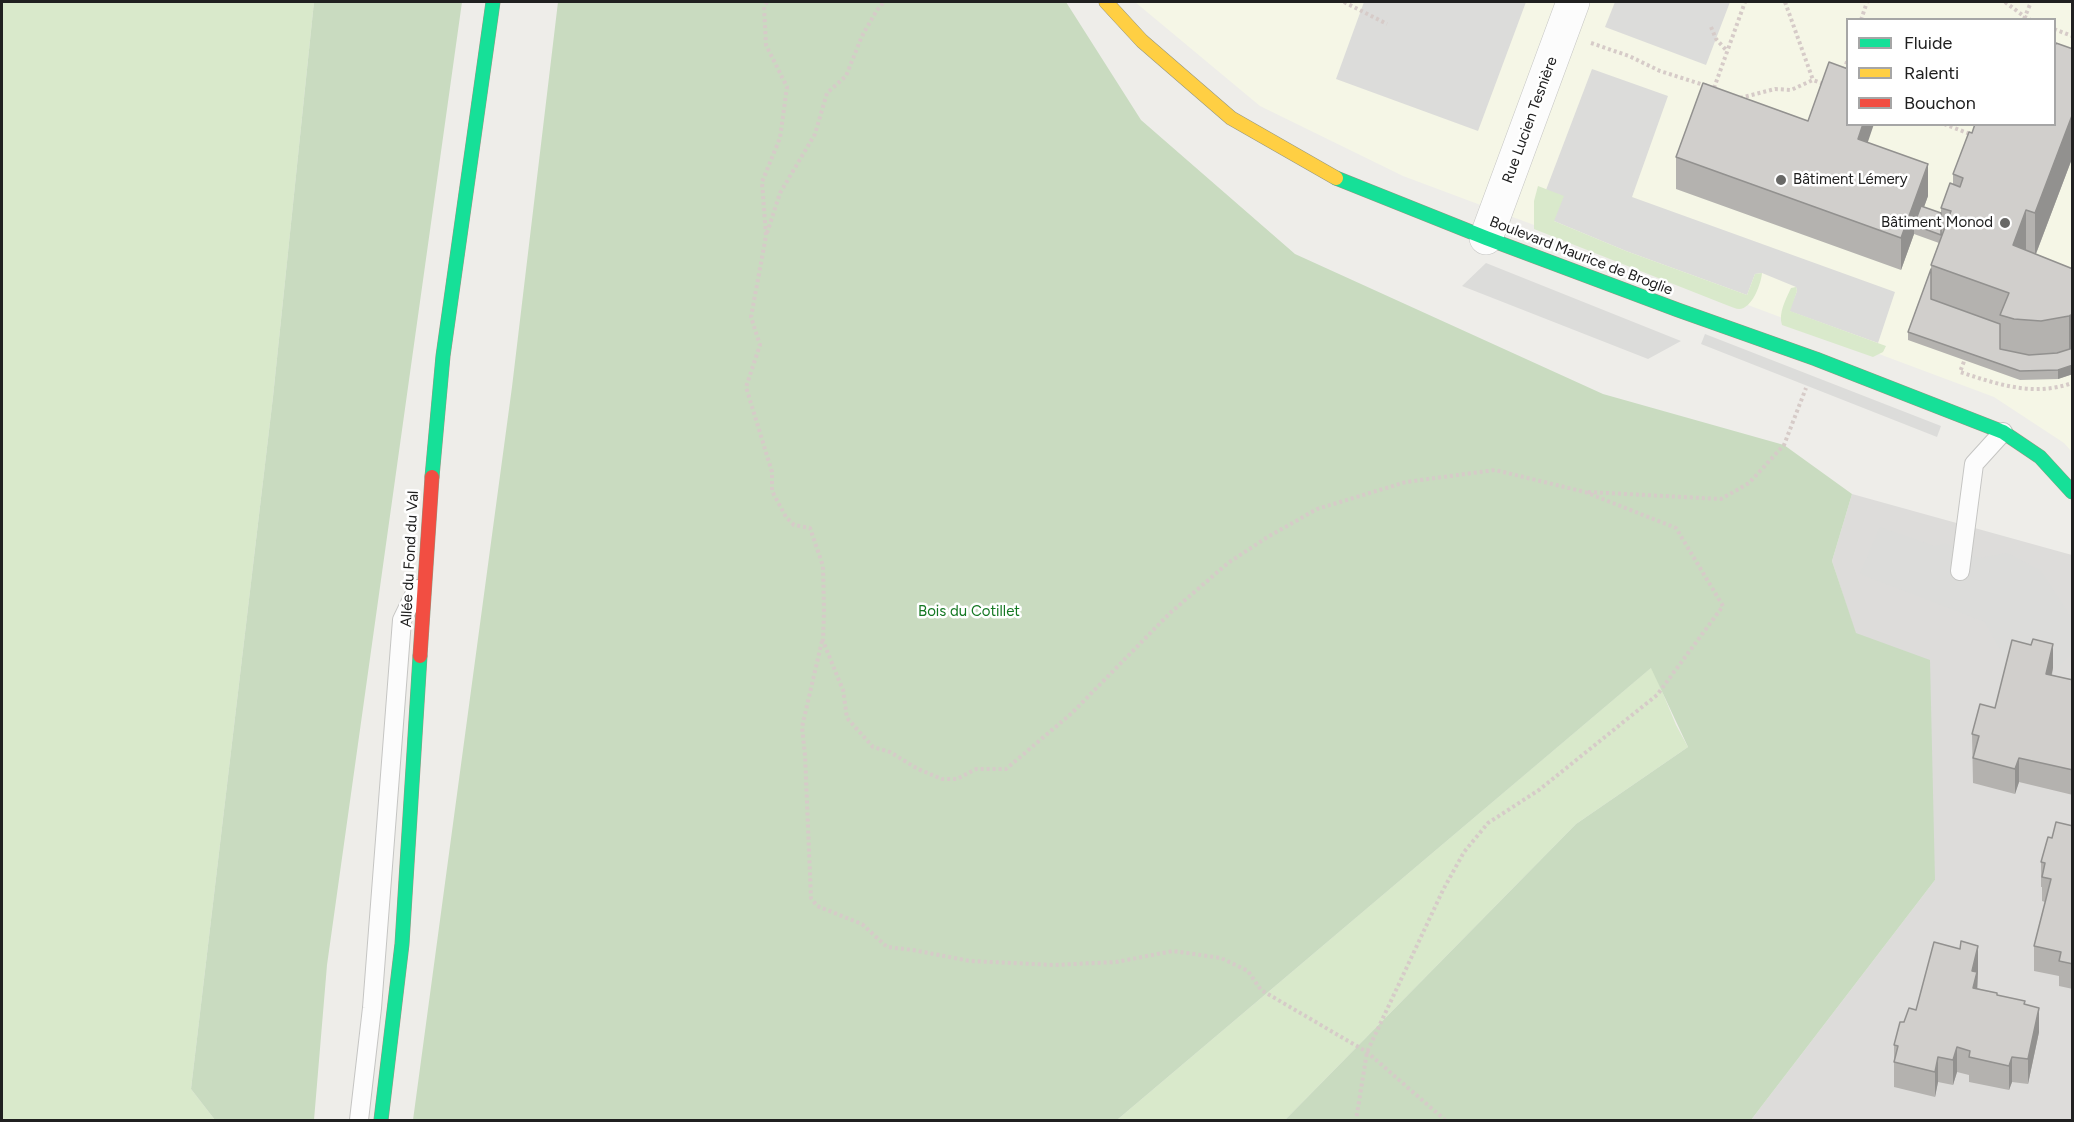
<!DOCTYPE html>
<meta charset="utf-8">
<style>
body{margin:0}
#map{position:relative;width:2074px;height:1122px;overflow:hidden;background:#eeede9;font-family:Figtree,sans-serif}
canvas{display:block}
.frame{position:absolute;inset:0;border:3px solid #202020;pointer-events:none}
.legend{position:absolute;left:1846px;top:18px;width:210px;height:108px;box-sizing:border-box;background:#fff;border:2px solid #a6a6a6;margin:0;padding:8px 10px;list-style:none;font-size:18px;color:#202020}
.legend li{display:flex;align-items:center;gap:12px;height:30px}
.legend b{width:30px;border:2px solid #a6a6a6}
</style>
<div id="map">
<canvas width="2074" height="1122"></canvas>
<div class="frame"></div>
<ul class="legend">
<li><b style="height:8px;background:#16e098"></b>Fluide</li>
<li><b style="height:8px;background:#ffcf43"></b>Ralenti</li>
<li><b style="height:8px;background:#f24e42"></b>Bouchon</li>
</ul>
</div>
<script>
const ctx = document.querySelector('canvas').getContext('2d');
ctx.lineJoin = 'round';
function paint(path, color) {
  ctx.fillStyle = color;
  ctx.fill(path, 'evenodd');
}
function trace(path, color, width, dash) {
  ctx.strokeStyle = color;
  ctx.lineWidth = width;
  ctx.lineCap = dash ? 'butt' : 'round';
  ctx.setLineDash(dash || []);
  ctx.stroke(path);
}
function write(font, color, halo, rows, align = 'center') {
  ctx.font = font + ' Figtree,sans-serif';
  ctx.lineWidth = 5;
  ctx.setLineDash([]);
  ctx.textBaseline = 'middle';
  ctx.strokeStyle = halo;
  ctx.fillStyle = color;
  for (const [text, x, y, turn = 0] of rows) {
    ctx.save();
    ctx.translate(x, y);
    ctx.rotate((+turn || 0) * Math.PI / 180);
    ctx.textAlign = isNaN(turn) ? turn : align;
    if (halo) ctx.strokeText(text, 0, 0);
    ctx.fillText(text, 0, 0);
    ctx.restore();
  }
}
paint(new Path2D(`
 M1852,494L2072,555V1120H1751L1935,880L1832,561Z`), '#dddcda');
paint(new Path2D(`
 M1135,2H2072V452L2064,443L1994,397L1403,176L1260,106ZM1848,20H2054V124H1848Z`), '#f5f6e6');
paint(new Path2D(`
 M1364,2H1526L1478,131L1336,79Z
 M1615,2H1730L1706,65L1605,27Z
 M1592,69L1668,96L1632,197L1895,292L1878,343L1789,311L1797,291L1796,287L1762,273L1755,274L1747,295L1626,251L1554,221L1546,190Z
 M1486,263L1681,341L1648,359L1462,286Z
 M1705,334L1941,426L1937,437L1701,344Z
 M1880,527L1935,546L1945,543L1980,558L2007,553L2040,570L2072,619V653L2059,666L2031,653L2008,663L1985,622L1860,574Z`), '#dcdcda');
paint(new Path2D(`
 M2,2H314L273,397L191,1089L215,1120H2Z
 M1538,186L1564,196L1554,221L1626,251L1747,295L1755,274L1762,273C1761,284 1752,309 1739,309C1736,309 1733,307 1729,306L1534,229V201Z
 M1796,287L1797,291L1790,311L1886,346L1883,352L1873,357L1782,325C1778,313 1786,299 1791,288Z
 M1652,667L1676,725L1688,747L1576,824L1285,1120H1117Z`), '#d9e9cb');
paint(new Path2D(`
 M314,2H462L327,965L314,1120H215L191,1089L273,397Z
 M558,2H1066L1141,120L1295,254L1603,394L1784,445L1852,494L1832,561L1856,633L1930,660L1935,880L1751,1120H1285L1576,824L1688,747L1651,668L1117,1120H413L512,387Z`), '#c9dbc0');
const lane = new Path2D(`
 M1960,571L1974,464L2003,432
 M359,1120L372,1008L402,620L417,589`);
const street = new Path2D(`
 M1486,238L1573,2`);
const fast = new Path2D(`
 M1336,178L1486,238L1678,310L1816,359L2003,432L2040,457L2072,492
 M432,477L443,356L493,2
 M381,1120L402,944L420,656`);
const slow = new Path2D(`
 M1106,2L1142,41L1231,118L1336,178`);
const jam = new Path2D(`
 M420,656L432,477`);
trace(lane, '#c5c5c3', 20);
trace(street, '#c5c5c3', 34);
trace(fast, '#949782', 15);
trace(slow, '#949782', 15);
trace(jam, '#949782', 15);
trace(new Path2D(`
 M767,2L764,7L766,45L787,87L780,138L762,182L766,236L751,317L760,345L746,387L772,472V491L786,517L794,525L810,528L823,566L824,610L823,641L843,690L847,718L873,747L890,752L918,769L942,779H957L976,769H1006L1072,713L1169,614L1228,563L1266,538L1317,509L1406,482L1495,470L1585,492L1676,528L1723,606L1657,695L1539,790L1488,823L1464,852L1443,890L1367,1052L1356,1120
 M1344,2L1387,24
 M1785,2L1813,80
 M2005,2L2025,17L2031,20
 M2024,19L2031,2
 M1861,20L1867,2
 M1711,27L1716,39L1727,51
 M2054,29L2072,36
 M1591,43L1629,56L1660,71L1707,86
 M1844,70L1848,59
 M1714,88L1745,2
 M1740,98L1775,89L1791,90L1813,80L1824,84
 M1944,124L1970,134
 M767,233L780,193L815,134L827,93L846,76L862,36L877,10L884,2
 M1966,356L1960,372C1997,384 2033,397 2072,383
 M1588,492L1721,499L1749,483L1784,445L1806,388
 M822,641L802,727L805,755L811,898L817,906L862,924L887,947L913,950L970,961L1054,965L1116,962L1173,951L1221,958L1248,971L1261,990L1367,1052L1445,1120`), '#d6cbc8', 4, [3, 3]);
trace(lane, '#fcfcfc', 18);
trace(street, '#fcfcfc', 33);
trace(fast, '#16e098', 14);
trace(slow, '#ffcf43', 14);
trace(jam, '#f24e42', 14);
paint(new Path2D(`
 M2073,49V156L2036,254L2073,269V374L2058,379L2020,380L1908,340V332L1931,269V265L1939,243L1914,234L1901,270L1676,189V157L1868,143L1928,196L1924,207L1941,213V208L1953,184V174L1972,133Z
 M2053,668L2052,675L2073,680V795L2019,782L2015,794L1973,783L1972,734L1995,708Z
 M2073,826V989L2059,986V976L2034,971V946L2045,902L2042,901V887H2041V862L2052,838Z
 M1978,970L1977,988L2025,1005L2039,1032L2028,1084L2012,1082L2009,1090L1969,1082V1075L1957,1072L1953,1085L1938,1082L1935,1097L1894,1087V1045L1904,1022L1916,1010Z`), '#b4b2af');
paint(new Path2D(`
 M2073,113V156L2035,256V213Z
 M1863,124H1874L1858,171V139Z
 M1928,164V196L1917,226L1914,225V234L1901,270V238Z
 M2026,210V253L2013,245Z
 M2073,314V357L2069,358V316Z
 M2073,365V374L2058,379V370Z
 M2053,644V668L2046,698V674Z
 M2019,758V782L2015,794V769Z
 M1978,946V970L1977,996L1972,995V971Z
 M2039,1008V1032L2028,1084V1059Z
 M1957,1047V1072L1953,1085V1060Z
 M1938,1057V1082L1935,1097V1072Z
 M2012,1057V1082L2009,1090V1066Z`), '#92918f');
const building = new Path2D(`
 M2056,43L2073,49V113L2035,213L2026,210L2013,245L2073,269V314L2069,316L2041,321L2014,319L2000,315L2009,293L1931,265L1951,211L1941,208L1950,183L1960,187L1963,178L1953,174L1969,132L1972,133L1975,124H2055V46Z
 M1829,62L1848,69V124H1863L1858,139L1928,164L1901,238L1676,157L1703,83L1808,121Z
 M1921,206L1941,213V235L1914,225Z
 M1931,269V299L2000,324V349L2029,355L2057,353L2073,348V365L2058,370L2020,371L1908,332Z
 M2033,639L2053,644L2046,674L2073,680V770L2019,758L2015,769L1973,758L1979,736L1972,734L1980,704L1995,708L2012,640L2031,645Z
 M2056,822L2073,826V964L2059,961L2061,952L2034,946L2051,879L2042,877L2045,863L2041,862L2048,837L2052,838Z
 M1961,941L1978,946L1972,971L1977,972L1973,988L1997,993V995L2025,1001L2024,1004L2039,1008L2028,1059L2012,1057L2009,1066L1969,1057L1970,1051L1957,1047L1953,1060L1938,1057L1935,1072L1894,1062L1898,1046L1894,1045L1900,1022H1904L1909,1008L1916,1010L1934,942L1960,949Z`);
paint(building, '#d1cfcc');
trace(building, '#92918f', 1.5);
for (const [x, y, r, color] of [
 [1781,180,6,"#686866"],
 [2005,223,6,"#686866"]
]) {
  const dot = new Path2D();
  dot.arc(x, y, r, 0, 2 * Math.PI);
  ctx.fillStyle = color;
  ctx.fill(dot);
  trace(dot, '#fff', 2);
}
write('15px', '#202020', '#fff', [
 ["Rue Lucien Tesnière",1530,120,-70],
 ["Boulevard Maurice de Broglie",1581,256,21],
 ["Allée du Fond du Val",410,559,-87]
]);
write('15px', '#202020', '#fff', [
 ["Bâtiment Lémery",1793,180],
 ["Bâtiment Monod",1993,223,"right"]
], 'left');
write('15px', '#157823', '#fff', [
 ["Bois du Cotillet",969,612]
]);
</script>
